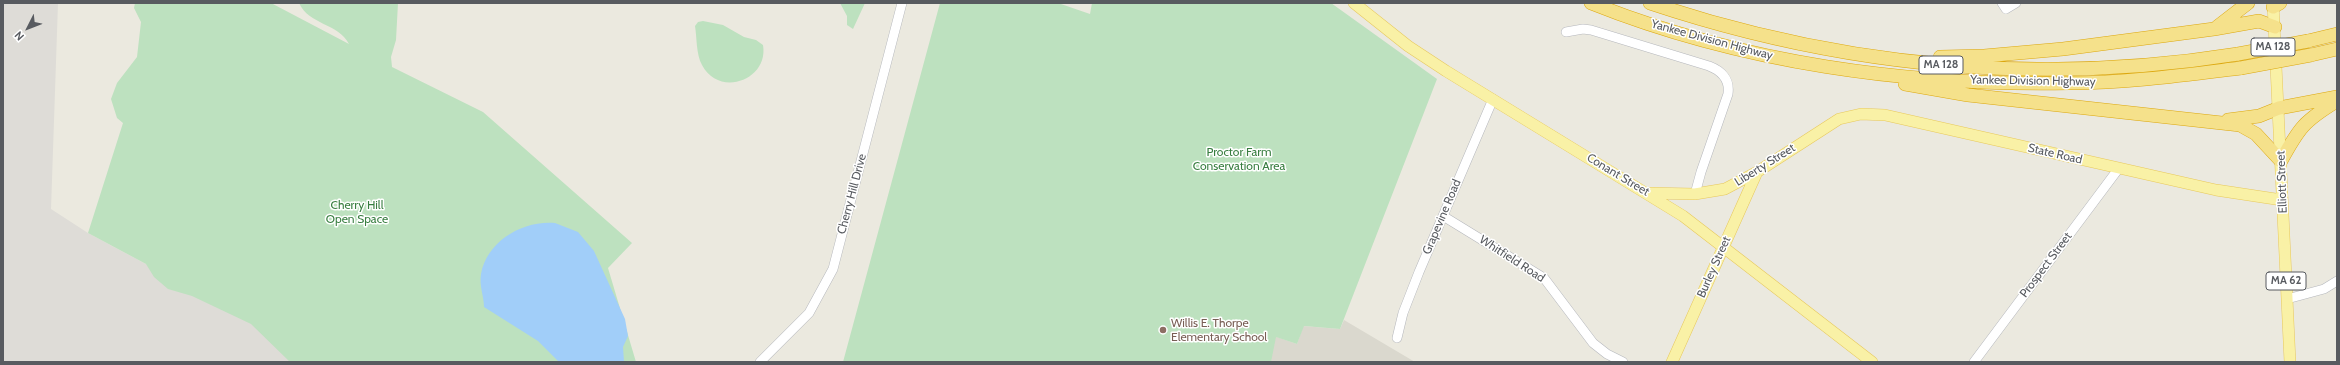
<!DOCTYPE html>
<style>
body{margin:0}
#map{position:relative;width:2340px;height:365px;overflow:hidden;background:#ebe9df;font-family:Cabin,sans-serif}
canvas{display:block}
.frame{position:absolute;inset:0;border:4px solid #585b60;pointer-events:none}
.north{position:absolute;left:8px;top:8px;width:40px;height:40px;-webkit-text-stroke:3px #fff;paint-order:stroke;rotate:228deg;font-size:11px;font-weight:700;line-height:16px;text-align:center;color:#585b60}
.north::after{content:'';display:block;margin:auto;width:14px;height:18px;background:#585b60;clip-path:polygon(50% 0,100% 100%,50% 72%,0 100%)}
</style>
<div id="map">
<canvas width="2340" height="365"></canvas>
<div class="frame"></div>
<div class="north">N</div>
</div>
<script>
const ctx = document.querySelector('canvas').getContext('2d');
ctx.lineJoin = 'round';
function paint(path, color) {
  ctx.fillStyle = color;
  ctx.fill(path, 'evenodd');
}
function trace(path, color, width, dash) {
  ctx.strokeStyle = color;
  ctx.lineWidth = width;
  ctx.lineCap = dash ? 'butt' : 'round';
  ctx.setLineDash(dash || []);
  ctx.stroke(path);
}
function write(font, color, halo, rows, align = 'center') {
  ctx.font = font + ' Cabin,sans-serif';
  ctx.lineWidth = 3;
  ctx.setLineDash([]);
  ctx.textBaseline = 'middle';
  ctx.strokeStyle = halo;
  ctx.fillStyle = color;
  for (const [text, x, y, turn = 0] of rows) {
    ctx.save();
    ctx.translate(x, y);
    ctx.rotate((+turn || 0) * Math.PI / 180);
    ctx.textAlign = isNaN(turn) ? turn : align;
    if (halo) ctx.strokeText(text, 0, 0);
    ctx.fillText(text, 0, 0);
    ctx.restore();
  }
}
paint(new Path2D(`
 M3,3H58L51,209L88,233L329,362H3Z`), '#dedcd7');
paint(new Path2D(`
 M1186,305L1297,344L1303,326L1340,329L1344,320L1415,362H988L1027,342Z`), '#dad8ce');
paint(new Path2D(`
 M135,3H271L349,44C338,23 309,25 299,3H398L396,40L391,57L392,67L483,112L632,243L608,268L636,362H290L251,324L192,296L168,289L154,277L146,264L88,233L123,123L117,118L111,99L117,83L137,57L141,22L134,8Z
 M840,3H865L853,29L847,25V16Z
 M940,3H1058L1090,14L1092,3H1331L1437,79L1340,329L1304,326L1297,344L1276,337L1271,362H843Z
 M703,21L723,25L744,37L756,40L763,45C769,80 719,98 702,65C696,54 697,38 695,26L698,22Z`), '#bde1bf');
paint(new Path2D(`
 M555,223L578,232L594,251L625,319L628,336L623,347L624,362H559L538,341L484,307C484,296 479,286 481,274C487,241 523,220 555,223Z`), '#a1cef9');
const minor = new Path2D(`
 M2002,3L2006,9L2016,3
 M1566,32L1583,29L1591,30L1709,66C1722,71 1730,80 1728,94L1701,172L1695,194
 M1443,216L1544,278L1593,343L1607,354L1623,362
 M2287,299L2324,289L2337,281
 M1397,338L1403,313L1419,272L1493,99
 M760,362L809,313L833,269L902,3
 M1974,362L2119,168`);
const major = new Path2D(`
 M1354,3L1408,46L1446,71L1683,216L1872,362
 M2273,3L2290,362
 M1647,193L1695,194L1725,189L1757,172L1839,119L1861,114L1885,115L2216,190L2282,200
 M1672,362L1757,172`);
const highway = new Path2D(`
 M1591,3C1741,63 1908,86 2069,83C2127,83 2184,75 2241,68
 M1650,3C1842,67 2038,86 2238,54
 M2273,7L2280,3
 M2217,27L2248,3
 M2308,41L2337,34
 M2311,55L2337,49
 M1940,57L1984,56L2063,49L2214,29L2259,21L2275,27
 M1905,84L1968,95L2240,125L2256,134L2281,161C2299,128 2304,121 2337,101
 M2228,120L2259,116L2279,108L2337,97`);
trace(minor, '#b5b7bc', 10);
trace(major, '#e7c85c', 12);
trace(highway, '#dca70e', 14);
trace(minor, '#fff', 9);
trace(major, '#f9f1a6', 11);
trace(highway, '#f5e18b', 13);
const highwayBridge = new Path2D(`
 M2238,54L2308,41
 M2241,68L2311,55`);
trace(highwayBridge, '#dca70e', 14, []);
trace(highwayBridge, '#f5e18b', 13);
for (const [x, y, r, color] of [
 [1163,330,4,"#8d6e63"]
]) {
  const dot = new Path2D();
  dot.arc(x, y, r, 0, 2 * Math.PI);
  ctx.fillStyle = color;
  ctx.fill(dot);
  trace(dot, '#fff', 1.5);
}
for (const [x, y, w] of [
 [2273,47,44],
 [1941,65,44],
 [2286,281,40]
]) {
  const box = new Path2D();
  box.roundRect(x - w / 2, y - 9, w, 18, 3);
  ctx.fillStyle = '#fff';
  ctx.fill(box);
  trace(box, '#585b60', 1);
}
write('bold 11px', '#585b60', null, [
 ["MA 128",2273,47],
 ["MA 128",1941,65],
 ["MA 62",2286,281]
]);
write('12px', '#585b60', '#fff', [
 ["Yankee Division Highway",1712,40,15],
 ["Yankee Division Highway",2033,81,1],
 ["State Road",2055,154,13],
 ["Liberty Street",1765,165,-32],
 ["Conant Street",1618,175,31],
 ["Elliott Street",2282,182,-92],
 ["Cherry Hill Drive",852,194,-75],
 ["Grapevine Road",1442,217,-67],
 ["Whitfield Road",1512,259,33],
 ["Prospect Street",2046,265,-53],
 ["Burley Street",1714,267,-66]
]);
write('12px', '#387e40', '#fff', [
 ["Proctor Farm",1239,152],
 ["Conservation Area",1239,166],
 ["Cherry Hill",357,205],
 ["Open Space",357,219]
]);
write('12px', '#785e54', '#fff', [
 ["Willis E. Thorpe",1171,323],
 ["Elementary School",1171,337]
], 'left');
</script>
